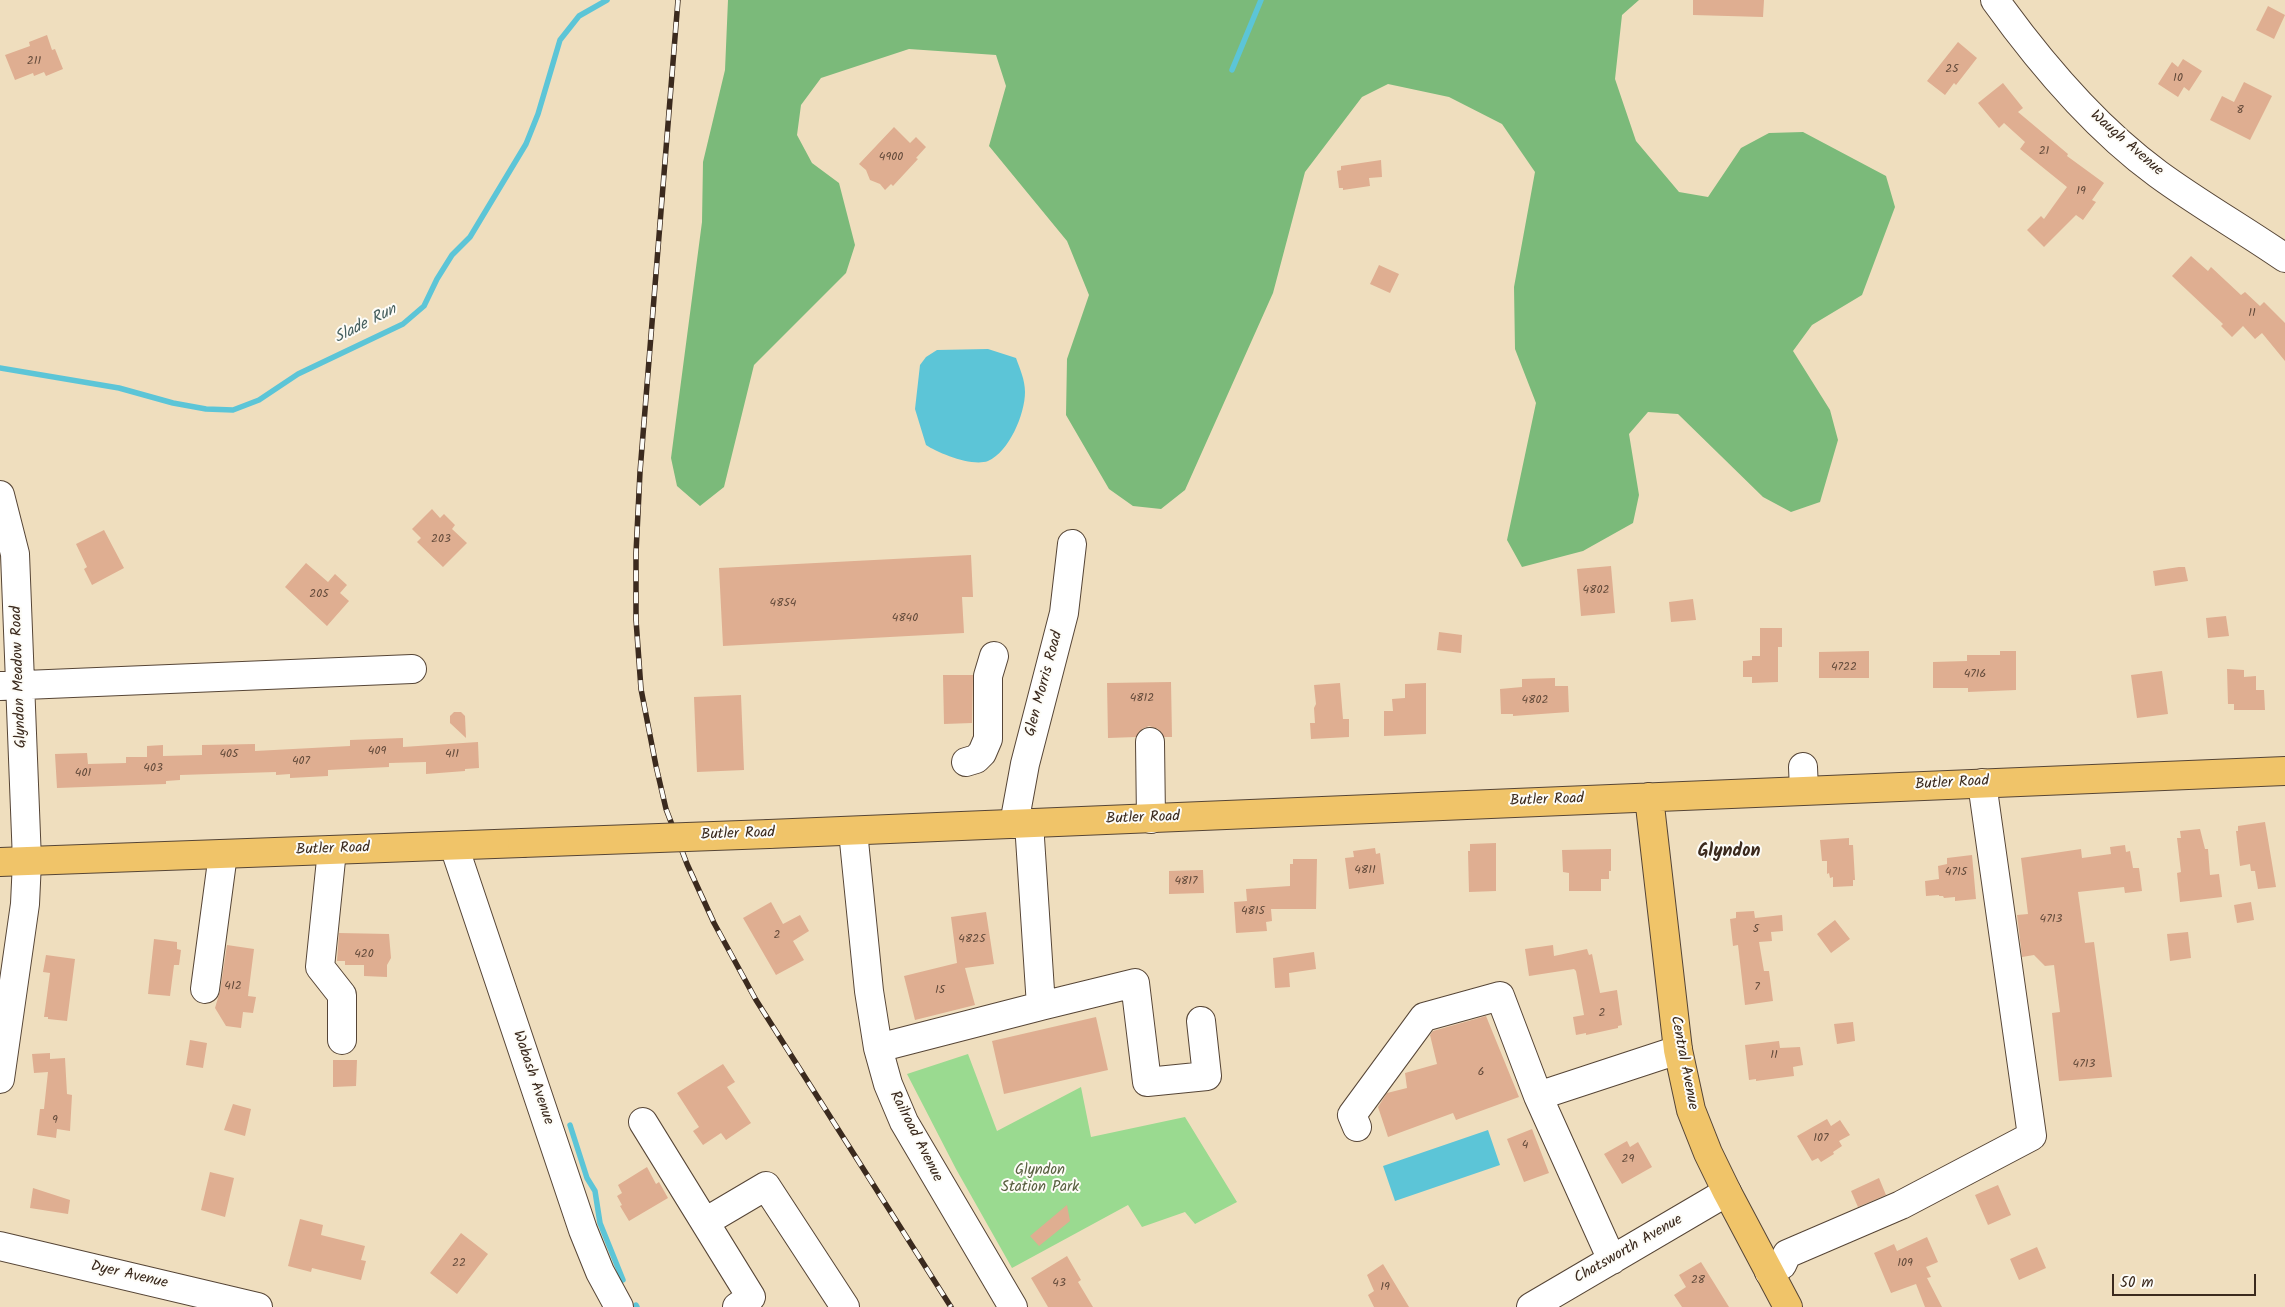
<!DOCTYPE html>
<style>
body{margin:0}
#map{position:relative;width:2285px;height:1307px;overflow:hidden;background:#efdebe;font-family:Kalam,sans-serif}
canvas{display:block}
.scale{position:absolute;left:2112px;top:1274px;width:144px;height:22px;box-sizing:border-box;border:2px solid #3b2a1e;border-top:0;padding-left:6px;font-size:15px;line-height:18px;white-space:nowrap;color:#3b2a1e;-webkit-text-stroke:4px #fdfcf7;paint-order:stroke}
</style>
<div id="map">
<canvas width="2285" height="1307"></canvas>
<div class="scale">50 m</div>
</div>
<script>
const ctx = document.querySelector('canvas').getContext('2d');
ctx.lineJoin = 'round';
function paint(path, color) {
  ctx.fillStyle = color;
  ctx.fill(path, 'evenodd');
}
function trace(path, color, width, dash) {
  ctx.strokeStyle = color;
  ctx.lineWidth = width;
  ctx.lineCap = dash ? 'butt' : 'round';
  ctx.setLineDash(dash || []);
  ctx.stroke(path);
}
function write(font, color, halo, rows, align = 'center') {
  ctx.font = font + ' Kalam,sans-serif';
  ctx.lineWidth = 4;
  ctx.setLineDash([]);
  ctx.textBaseline = 'middle';
  ctx.strokeStyle = halo;
  ctx.fillStyle = color;
  for (const [text, x, y, turn = 0] of rows) {
    ctx.save();
    ctx.translate(x, y);
    ctx.rotate((+turn || 0) * Math.PI / 180);
    ctx.textAlign = isNaN(turn) ? turn : align;
    if (halo) ctx.strokeText(text, 0, 0);
    ctx.fillText(text, 0, 0);
    ctx.restore();
  }
}
paint(new Path2D(`
 M968,1054L997,1131L1081,1087L1091,1137L1185,1117L1237,1202L1195,1224L1185,1212L1142,1227L1128,1205L1012,1268L956,1169L907,1074Z`), '#9ada90');
paint(new Path2D(`
 M728,0H1639L1622,15L1615,79L1636,141L1679,192L1708,197L1741,148L1769,133L1803,132L1886,176L1895,207L1862,295L1812,325L1793,351L1830,410L1838,440L1820,502L1791,512L1763,497L1678,414L1648,412L1629,434L1639,495L1633,523L1583,551L1522,567L1507,540L1536,403L1515,349L1514,287L1535,172L1502,124L1449,97L1388,84L1362,97L1305,172L1273,293L1185,490L1161,509L1133,506L1109,489L1066,415L1067,359L1089,295L1067,241L989,146L1006,86L996,55L909,49L821,78L801,105L797,135L812,163L839,183L855,245L846,273L754,365L724,487L700,506L677,486L671,458L702,222L703,162L725,70Z`), '#7bba7a');
paint(new Path2D(`
 M988,349L1016,358C1020,369 1025,380 1025,392C1025,414 1009,452 988,461C972,467 938,453 926,445L915,409L920,365L926,357L937,350Z
 M1488,1130L1500,1165L1395,1201L1383,1166Z`), '#5cc5d7');
trace(new Path2D(`
 M1232,70L1261,0
 M0,368L119,388L173,403L206,409L233,410L259,400L298,374L403,324L424,306L437,279L452,255L470,237L526,144L538,114L560,40L579,16L607,0
 M570,1125L587,1178L595,1191L600,1223L623,1280
 M636,1305L637,1307`), '#5cc5d7', 5.5);
paint(new Path2D(`
 M1693,0H1764L1763,17L1693,15Z
 M2268,6L2285,15L2274,39L2256,30Z
 M47,35L52,50L55,49L63,69L46,76L44,72L34,76L33,73L15,80L5,55L30,46L29,42Z
 M1958,42L1977,58L1956,85L1954,83L1945,95L1927,81Z
 M2183,59L2202,71L2189,91L2184,87L2178,97L2158,84L2172,62L2178,67Z
 M2244,82L2272,96L2250,140L2210,120L2222,96L2234,102Z
 M2003,83L2023,108L2018,112L2068,154L2067,156L2104,183L2092,200L2096,202L2083,220L2076,215L2044,247L2027,230L2041,216L2044,219L2067,187L2020,149L2025,142L2004,123L1999,128L1978,103Z
 M894,127L910,143L916,137L926,147L916,158L918,159L893,186L891,184L885,190L880,184L870,180L866,170L859,164Z
 M1381,160L1382,177L1369,178L1370,186L1343,190V188H1339L1337,171L1341,170V166Z
 M2191,256L2208,271L2211,267L2241,295L2245,292L2260,306L2264,302L2285,323V361L2262,333L2255,339L2243,326L2232,337L2221,326L2223,324L2172,276Z
 M1379,265L1399,274L1390,293L1370,284Z
 M432,509L440,518L444,514L455,525L452,529L467,543L443,567L417,542L421,538L412,529Z
 M104,530L124,568L92,585L84,569L87,567L76,544Z
 M971,555L973,597H962L964,633L723,646L719,568Z
 M306,563L328,582L335,574L347,585L340,593L349,601L327,626L285,587Z
 M1611,566L1615,613L1581,616L1577,569Z
 M2179,567H2185L2188,581L2155,586L2153,571Z
 M1693,599L1696,620L1671,622L1669,602Z
 M2226,616L2229,636L2208,638L2206,618Z
 M1760,628H1782V647H1778V682L1752,683V677H1743V661L1752,660V656H1760Z
 M1439,632L1462,635L1461,653L1437,650Z
 M1869,651V678H1819V652Z
 M2000,651H2016V690L1968,692V688H1933V662L1967,661V655H2000Z
 M2227,669L2244,670V677L2256,676V690H2264L2265,710H2234V704H2228Z
 M2162,671L2168,714L2137,718L2131,675Z
 M943,675H973L972,723L944,724Z
 M1555,678V686H1568L1569,712L1513,716V714H1501L1500,689L1522,687V679Z
 M1171,682L1172,737H1164L1158,729L1149,726L1142,729L1136,737L1108,738L1107,683Z
 M1340,683L1343,719H1349V737L1311,739L1310,723H1315L1314,708L1316,704L1314,685Z
 M1426,683V734L1384,736V711H1393L1392,699L1405,698V684Z
 M741,695L744,770L697,772L694,697Z
 M454,712H461L465,716L466,738L450,723V716Z
 M403,738V747L478,742L479,768L465,769V771L426,774V762L389,763V767L328,770V776L290,778V774L276,775V772L180,775V780L166,781V784L57,788L55,754L87,753L88,764L126,763V757H147V746L163,745V756L202,755V745L255,744V751L350,746V740Z
 M2265,822L2276,887L2258,889L2255,871H2251L2250,864L2240,866L2236,831H2238V826Z
 M2200,829L2205,849H2208L2210,875L2219,874L2222,897L2180,902L2177,873L2181,872L2177,838H2181L2180,831Z
 M1849,838V845H1853L1855,880H1853V886L1833,887V877L1830,878L1829,873L1827,874V861H1822L1820,840Z
 M1496,843V891L1469,892L1468,851H1470V844Z
 M2125,845L2126,852L2130,851L2133,868H2139L2142,891L2125,893L2124,887L2078,892L2085,943L2094,942L2112,1077L2059,1081L2052,1013L2060,1012L2054,965L2045,966L2034,955L2022,957L2017,915L2028,914L2021,858L2081,849L2082,858L2111,854L2110,847Z
 M1375,848L1376,854L1380,853L1384,884L1349,889L1345,858L1354,857L1353,851Z
 M1611,849V871H1609V879H1601V891H1569V873L1563,872L1562,850Z
 M1972,855L1976,899L1955,901V897L1944,898L1943,896H1939V895L1926,896L1925,881L1939,879L1938,866L1947,864V858Z
 M1293,859H1317L1316,909H1271L1272,921L1266,922L1267,931L1236,933L1234,902L1247,901L1246,889L1290,886V864H1293Z
 M1203,870L1204,893L1169,894V871Z
 M771,902L783,924L800,915L809,931L793,941L804,960L776,975L743,918Z
 M2251,902L2254,920L2237,923L2234,905Z
 M1754,911L1755,918L1782,915L1783,931L1771,932L1772,941L1759,942L1764,971H1769L1773,1001L1745,1005L1738,945L1733,946L1730,919L1736,918V912Z
 M986,912L994,964L965,968L975,1005L915,1020L904,976L957,963L951,917Z
 M1835,920L1850,939L1831,953L1817,934Z
 M2188,932L2191,958L2170,961L2167,934Z
 M339,933L389,934L391,958L387,965V977L364,976V965H345V961H337Z
 M154,939L177,942V949L181,950L179,965H174L170,996L148,994Z
 M227,945L254,949L248,996L256,997L253,1013L243,1012L241,1028L226,1026L215,1008L220,991Z
 M1553,945L1554,956L1587,949L1589,955L1592,954L1600,993L1617,990L1622,1025L1618,1026V1028L1586,1035V1033L1576,1035L1573,1017L1584,1015L1576,971L1574,969L1529,976L1525,949Z
 M1314,952L1316,969L1289,973L1290,987L1275,988L1273,958Z
 M46,955L75,959L67,1021L48,1019V1017H44L50,973L43,972Z
 M1486,1016L1519,1097L1456,1120L1453,1113L1388,1137L1378,1107L1387,1093L1407,1088L1405,1073L1437,1064L1430,1035L1433,1031Z
 M1096,1017L1108,1070L1004,1094L992,1041Z
 M1853,1022L1855,1041L1837,1044L1834,1024Z
 M190,1040L207,1043L203,1068L186,1065Z
 M1779,1041L1780,1048L1800,1047L1803,1065L1793,1067L1794,1076L1756,1081V1079L1749,1080L1745,1045Z
 M50,1053V1059L65,1058L67,1094L72,1095L70,1131L57,1129L56,1138L37,1135L40,1109H44L48,1072L34,1073L32,1054Z
 M333,1060H357L356,1086L333,1087Z
 M723,1064L735,1082L727,1087L751,1123L726,1140L721,1133L703,1145L693,1131L699,1127L677,1093Z
 M233,1104L251,1109L245,1136L224,1130Z
 M1827,1119L1831,1126L1840,1120L1850,1135L1839,1141L1842,1146L1833,1152L1834,1154L1821,1162L1818,1158L1812,1161L1797,1136Z
 M1532,1129L1549,1173L1524,1182L1507,1139Z
 M1627,1141L1630,1147L1638,1142L1652,1167L1622,1184L1604,1154Z
 M647,1167L656,1184L659,1182L668,1198L629,1221L620,1206L622,1205L617,1196L622,1193L618,1185Z
 M210,1172L234,1178L225,1217L201,1210Z
 M1879,1178L1886,1195L1858,1207L1851,1191Z
 M1998,1185L2011,1215L1988,1225L1975,1195Z
 M33,1188L70,1200L68,1214L30,1208Z
 M1067,1205L1070,1221L1039,1246L1030,1236Z
 M300,1219L323,1225L321,1235L365,1246L361,1260L366,1261L361,1280L312,1268L311,1272L288,1266Z
 M461,1233L488,1254L457,1294L430,1273Z
 M1927,1237L1938,1262L1926,1267L1931,1277L1927,1278L1942,1307H1925L1916,1284L1891,1293L1874,1253L1894,1244L1897,1251Z
 M2037,1247L2046,1268L2019,1280L2010,1259Z
 M1067,1256L1081,1280L1078,1282L1093,1307H1048L1031,1278Z
 M1701,1262L1729,1307H1682L1674,1295L1686,1287L1679,1275Z
 M1383,1264L1409,1307H1374L1368,1295L1374,1291L1367,1275Z`), '#dfae91');
const minor = new Path2D(`
 M1995,0C2041,64 2094,127 2158,174C2199,204 2243,229 2285,258
 M0,495L15,554L27,861L25,904L0,1079
 M0,686L412,669
 M1150,742L1151,819
 M966,762L976,759L982,753L988,739V676L994,656
 M1803,767L1804,790
 M1029,823L1041,1006L1135,983L1147,1082L1207,1076L1201,1021
 M1014,824L1025,764L1064,613L1072,544
 M853,831L869,991L878,1048L888,1084L904,1122L1013,1307
 M454,846L583,1230L600,1272L619,1307
 M332,850L320,967L342,995V1040
 M205,989L223,854
 M878,1048L1041,1006
 M1538,1096L1678,1050
 M643,1122L751,1297L737,1307
 M1357,1127L1352,1115L1424,1017L1500,996L1538,1096L1612,1260
 M705,1222L766,1186L845,1307
 M0,1246L258,1307
 M1769,1272L1782,1265L1787,1254L1901,1205L2032,1136L1982,783
 M1531,1307L1727,1192`);
const major = new Path2D(`
 M1649,797L1678,1050L1691,1110L1708,1153L1727,1192L1788,1307
 M769,834L2285,771
 M0,862L522,843`);
trace(minor, '#564536', 30);
trace(major, '#564536', 30);
trace(minor, '#fff', 28);
trace(major, '#f0c469', 28);
const rail = new Path2D(`
 M678,0L640,472L636,553V620L641,689L656,766L666,809L687,864L714,923L756,1000L951,1307`);
trace(rail, '#3b2a1e', 5.5);
trace(rail, '#fdfcf7', 4, [11]);
const majorBridge = new Path2D(`
 M522,843L769,834`);
trace(majorBridge, '#564536', 30, []);
trace(majorBridge, '#f0c469', 28);
write('12px', '#644b3b', null, [
 ["211",34,62],
 ["25",1952,70],
 ["10",2178,79],
 ["8",2240,111],
 ["21",2044,152],
 ["4900",891,158],
 ["19",2081,192],
 ["11",2252,314],
 ["203",441,540],
 ["4802",1596,591],
 ["205",319,595],
 ["4854",783,604],
 ["4840",905,619],
 ["4722",1844,668],
 ["4716",1975,675],
 ["4812",1142,699],
 ["4802",1535,701],
 ["409",377,752],
 ["405",229,755],
 ["411",452,755],
 ["407",301,762],
 ["403",153,769],
 ["401",83,774],
 ["4811",1365,871],
 ["4715",1956,873],
 ["4817",1186,882],
 ["4815",1253,912],
 ["4713",2051,920],
 ["5",1756,930],
 ["2",777,936],
 ["4825",972,940],
 ["420",364,955],
 ["412",233,987],
 ["7",1757,988],
 ["15",940,991],
 ["2",1602,1014],
 ["11",1774,1056],
 ["4713",2084,1065],
 ["6",1481,1073],
 ["9",55,1121],
 ["107",1821,1139],
 ["4",1525,1146],
 ["29",1628,1160],
 ["22",459,1264],
 ["109",1905,1264],
 ["28",1698,1281],
 ["43",1059,1284],
 ["19",1385,1288]
]);
write('15px', '#3b2a1e', '#fdfcf7', [
 ["Waugh Avenue",2126,144,41],
 ["Glyndon Meadow Road",20,677,-92],
 ["Glen Morris Road",1045,684,-75],
 ["Butler Road",1952,784,-3],
 ["Butler Road",1547,801,-2],
 ["Butler Road",1143,819,-2],
 ["Butler Road",738,835,-2],
 ["Butler Road",333,850,-2],
 ["Central Avenue",1683,1063,79],
 ["Wabash Avenue",532,1078,71],
 ["Railroad Avenue",915,1137,63],
 ["Chatsworth Avenue",1629,1250,-30],
 ["Dyer Avenue",129,1276,13]
]);
write('15px', '#585f40', '#fdfcf7', [
 ["Glyndon",1040,1171],
 ["Station Park",1040,1188]
]);
write('italic 16px', '#47605f', '#fdfcf7', [
 ["Slade Run",366,325,-27]
]);
write('bold 18px', '#3b2a1e', '#fdfcf7', [
 ["Glyndon",1729,853]
]);
</script>
